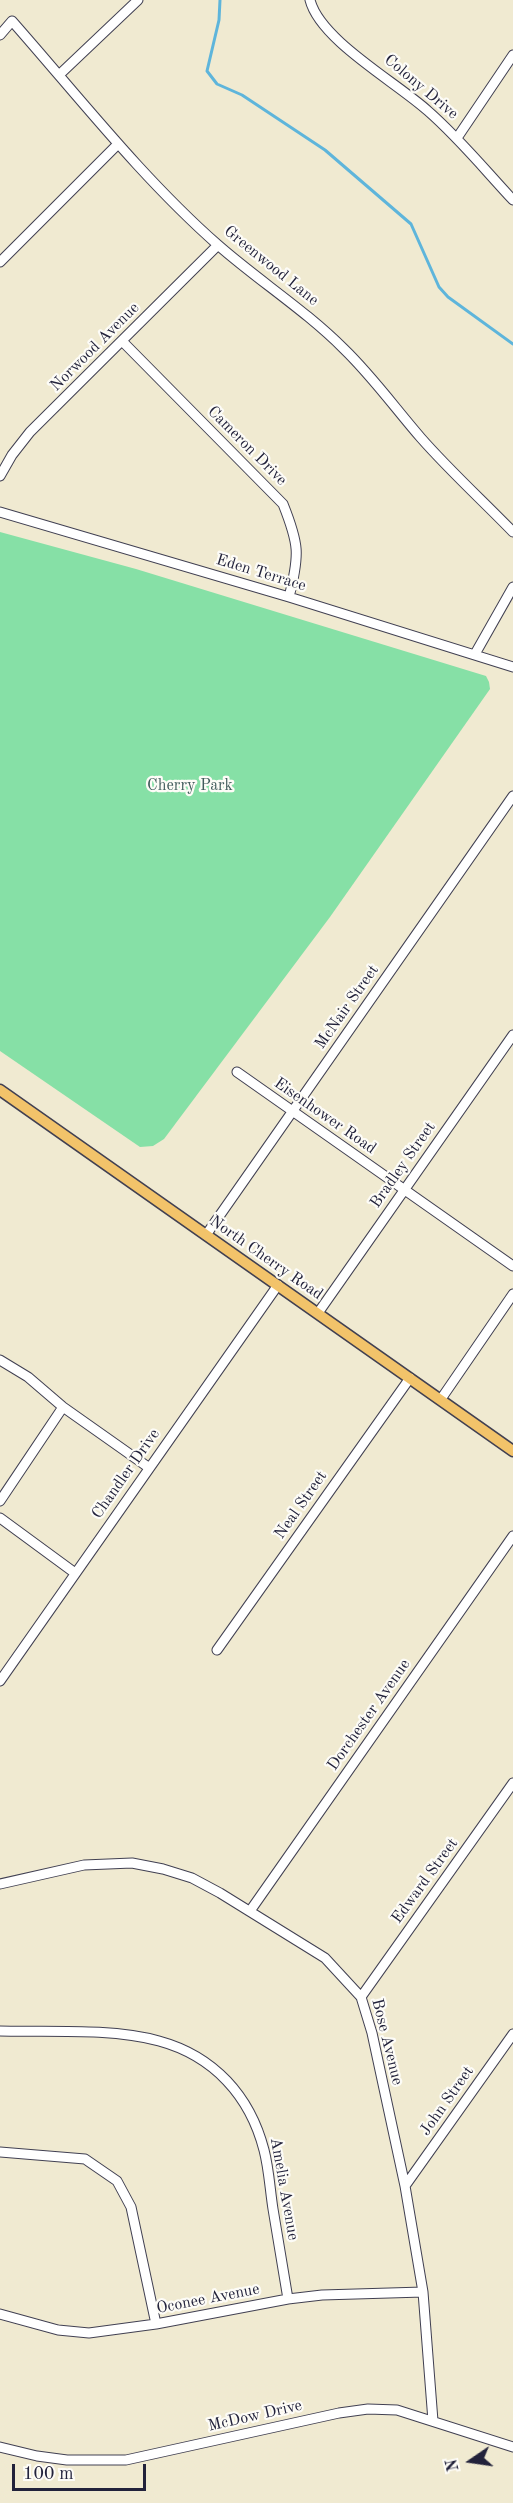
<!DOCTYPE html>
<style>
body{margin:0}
#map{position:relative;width:513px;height:2503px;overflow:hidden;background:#f0ead1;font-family:"Old Standard TT",serif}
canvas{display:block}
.north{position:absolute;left:441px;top:2431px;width:60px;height:60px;-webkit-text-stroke:4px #fdfcf7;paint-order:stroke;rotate:257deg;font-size:16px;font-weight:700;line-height:24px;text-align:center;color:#22223b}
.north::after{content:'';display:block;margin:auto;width:21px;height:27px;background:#22223b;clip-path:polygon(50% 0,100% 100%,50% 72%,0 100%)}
.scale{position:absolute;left:12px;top:2464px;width:134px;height:27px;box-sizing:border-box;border:3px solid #22223b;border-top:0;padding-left:8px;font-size:18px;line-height:21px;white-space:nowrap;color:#22223b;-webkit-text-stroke:4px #fdfcf7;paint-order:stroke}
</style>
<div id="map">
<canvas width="513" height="2503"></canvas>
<div class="north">N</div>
<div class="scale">100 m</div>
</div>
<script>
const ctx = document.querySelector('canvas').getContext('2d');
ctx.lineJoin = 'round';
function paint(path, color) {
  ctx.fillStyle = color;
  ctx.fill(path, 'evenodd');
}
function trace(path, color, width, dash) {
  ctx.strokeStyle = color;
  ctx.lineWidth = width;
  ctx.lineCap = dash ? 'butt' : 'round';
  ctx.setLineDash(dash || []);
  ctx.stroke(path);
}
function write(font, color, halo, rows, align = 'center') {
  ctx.font = font + ' "Old Standard TT",serif';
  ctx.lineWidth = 4.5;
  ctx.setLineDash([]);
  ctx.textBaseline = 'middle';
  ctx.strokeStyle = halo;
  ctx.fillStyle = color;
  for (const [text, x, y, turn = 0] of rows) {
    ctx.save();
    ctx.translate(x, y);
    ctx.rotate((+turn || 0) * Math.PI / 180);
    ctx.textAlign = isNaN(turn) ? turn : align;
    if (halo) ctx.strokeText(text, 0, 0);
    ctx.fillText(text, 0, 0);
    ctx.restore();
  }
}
paint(new Path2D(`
 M0,532L136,569L486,676L489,682L490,689L330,917L164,1139L153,1146L140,1147L0,1051Z`), '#86e0a6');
trace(new Path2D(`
 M220,0L219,20L207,71L217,84L242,95L325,150L411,224L439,287L448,297L513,344`), '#5eb5db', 3);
const minor = new Path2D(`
 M310,0C320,40 396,82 428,111C459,138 485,170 513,200
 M0,35L12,21C79,97 142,178 218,245C259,281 305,310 344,349C372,376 395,408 421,438C450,471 483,501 513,532
 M59,75L138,0
 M457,138L513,55
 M0,262L118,144
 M122,341L283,504C299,544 300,554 289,597
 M0,476L12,455L30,432L218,245
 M0,512L289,597L513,667
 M475,654L513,587
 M237,1072L513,1266
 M206,1235L513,796
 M318,1313L513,1035
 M0,1360L28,1377L63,1407L148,1467
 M441,1399L513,1294
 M0,1501L63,1407
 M0,1518L75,1573
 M217,1650L410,1378
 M0,1681L278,1285
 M0,1884L84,1865L132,1863L163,1869L192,1878L220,1893L325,1958L361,1997L372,2033L405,2186L423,2292L433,2421
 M250,1911L513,1536
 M361,1997L513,1783
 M0,2031C48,2032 113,2028 159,2041C214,2056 250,2096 264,2150C269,2169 270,2190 273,2209C278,2239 283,2269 288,2299
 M0,2152L85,2159L117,2181L131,2207L156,2324
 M405,2186L513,2034
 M0,2314L58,2330L89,2333L156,2324L288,2299L322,2295L423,2292
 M0,2447L37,2456L67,2460H126L339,2413L368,2409L397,2410L513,2447`);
const major = new Path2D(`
 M0,1090L513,1451`);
trace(minor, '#414052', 11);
trace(major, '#414052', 13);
trace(minor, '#fff', 9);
trace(major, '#f2c36a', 10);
write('16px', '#22223b', '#fdfcf7', [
 ["Colony Drive",421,87,40],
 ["Greenwood Lane",271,266,39],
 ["Norwood Avenue",95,347,-45],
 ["Cameron Drive",247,446,45],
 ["Eden Terrace",261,573,17],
 ["McNair Street",347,1007,-55],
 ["Eisenhower Road",325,1116,35],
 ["Bradley Street",403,1165,-55],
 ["North Cherry Road",266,1258,35],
 ["Chandler Drive",126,1474,-55],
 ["Neal Street",301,1505,-55],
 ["Dorchester Avenue",369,1715,-55],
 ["Edward Street",425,1881,-54],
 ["Bose Avenue",387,2042,76],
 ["John Street",447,2101,-55],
 ["Amelia Avenue",284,2189,80],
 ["Oconee Avenue",208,2299,-11],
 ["McDow Drive",255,2416,-13]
]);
write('16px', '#405b5b', '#fdfcf7', [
 ["Cherry Park",190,786]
]);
</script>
